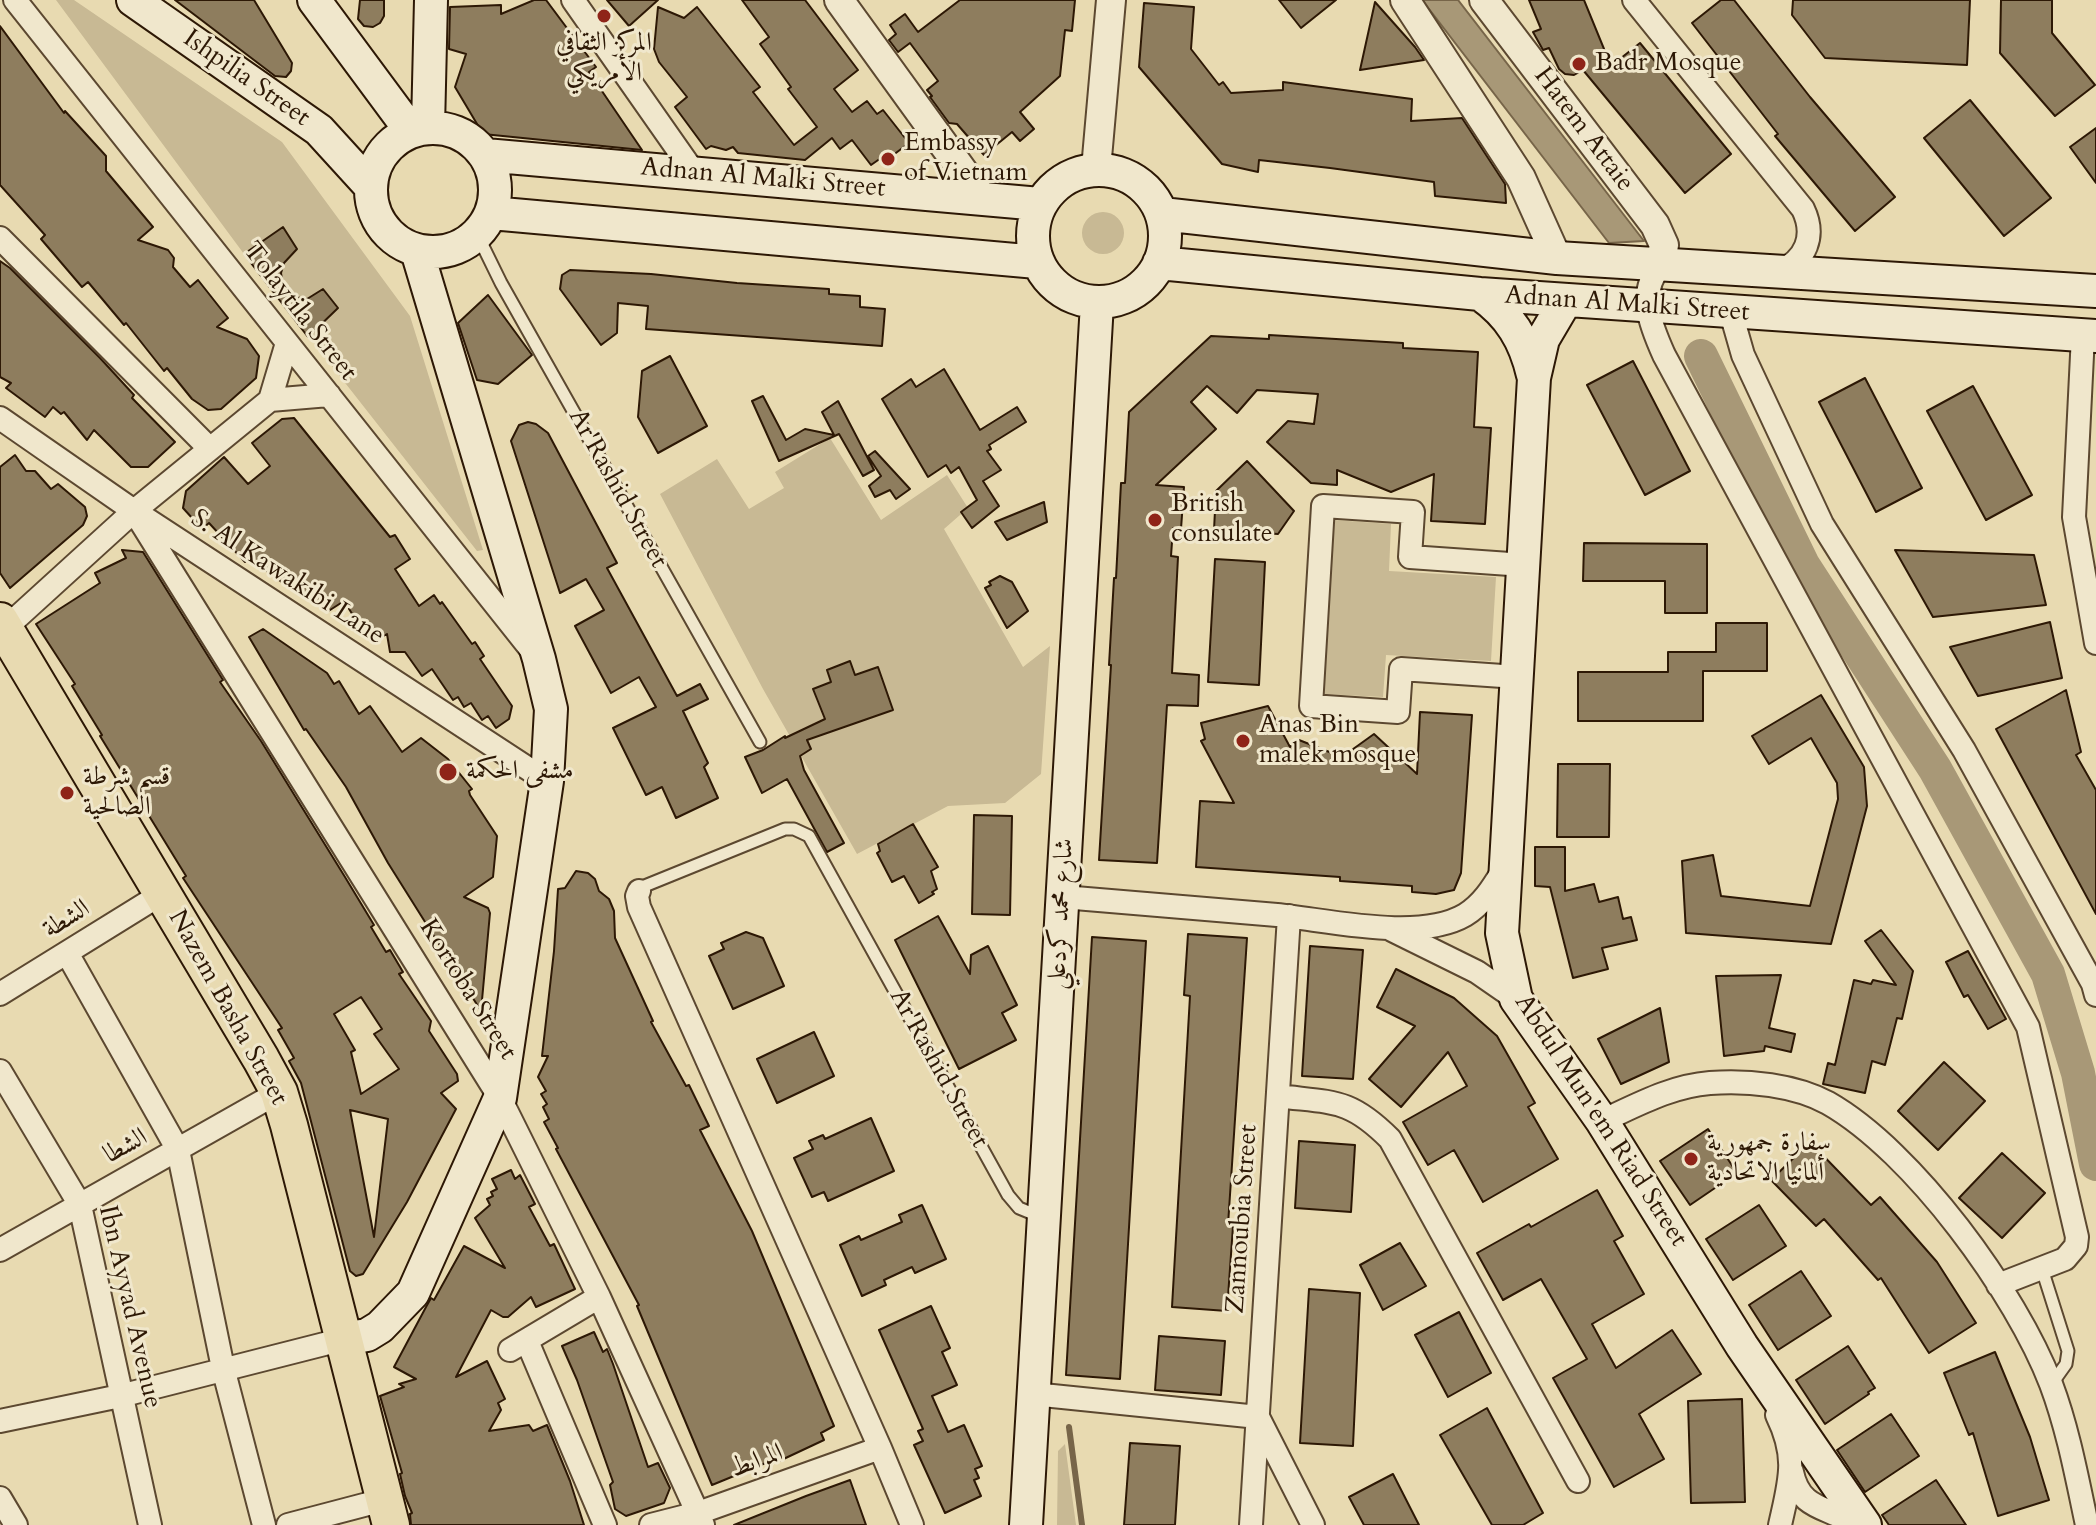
<!DOCTYPE html>
<meta charset="utf-8">
<style>
body{margin:0}
canvas{display:block;background:#e8dab1}
</style>
<canvas width="2096" height="1525"></canvas>
<script>
const ctx = document.querySelector('canvas').getContext('2d');
ctx.lineJoin = 'round';
function paint(path, color) {
  ctx.fillStyle = color;
  ctx.fill(path, 'evenodd');
}
function trace(path, color, width, dash) {
  ctx.strokeStyle = color;
  ctx.lineWidth = width;
  ctx.lineCap = dash ? 'butt' : 'round';
  ctx.setLineDash(dash || []);
  ctx.stroke(path);
}
function write(font, color, halo, rows, align = 'center') {
  ctx.font = font + ' Cardo,Amiri,serif';
  ctx.lineWidth = 6;
  ctx.setLineDash([]);
  ctx.textBaseline = 'middle';
  ctx.strokeStyle = halo;
  ctx.fillStyle = color;
  for (const [text, x, y, turn = 0] of rows) {
    ctx.save();
    ctx.translate(x, y);
    ctx.rotate((+turn || 0) * Math.PI / 180);
    ctx.textAlign = isNaN(turn) ? turn : align;
    if (halo) ctx.strokeText(text, 0, 0);
    ctx.fillText(text, 0, 0);
    ctx.restore();
  }
}
paint(new Path2D(`
 M56,0H74L282,142L410,316L483,550L477,551L244,254Z
 M1082 233a21 21 0 1 1 42 0a21 21 0 1 1-42 0Z
 M830,438L881,520L947,475L968,508L944,529L1023,667L1050,646L1041,774L1005,803L948,806L857,854L763,689L660,494L717,459L749,509L784,488L775,472Z
 M1334,520L1391,524L1389,571L1496,577L1491,661L1386,655L1383,697L1324,694Z
 M1065,1444L1076,1525H1057L1058,1451Z`), '#c8b994');
const water = new Path2D(`
 M1422,0H1458L1644,241L1609,243Z`);
paint(water, '#a89877');
trace(water, '#776549', 2);
trace(new Path2D(`
 M1069,1427L1082,1525`), '#776549', 6);
trace(new Path2D(`
 M1701,356L1803,565L1935,769L2048,974L2078,1073L2096,1164`), '#a89877', 34);
const building = new Path2D(`
 M175,0H254L292,63L291,71L286,77L275,76Z
 M360,0H384V16L380,23L373,27L364,26L358,19Z
 M534,0H546L596,67L589,72L642,150L483,134L455,87L466,54L449,49L450,7L501,5V14Z
 M607,0H658L629,26Z
 M742,0H805L858,70L834,89L852,112L867,101L877,114L883,110L909,143L884,162L881,158L871,165L852,140L840,149L832,138L805,160L738,153L733,147L726,150L711,146L706,149L675,107L687,97L659,62L654,49L658,7L684,18L697,7L760,87L753,92L794,145L817,127L788,89L791,87L760,44L769,37Z
 M960,0H1075L1072,31L1065,30L1060,76L1020,112L1034,129L1020,141L1012,132L984,155L957,124L949,123L930,97L932,96L927,90L938,81L910,43L898,52L889,40L896,34L890,25L905,14L918,32Z
 M1279,0H1336L1301,28Z
 M1529,0H1584L1611,66L1640,43L1731,154L1685,193L1583,70L1574,75L1565,74L1559,69L1549,48L1543,50L1533,32L1541,29Z
 M1721,0H1734L1810,97L1895,197L1855,231L1775,136L1778,134L1692,23Z
 M1793,0H1970L1967,65L1825,58L1792,15Z
 M2001,0H2052V33L2095,85L2055,116L2000,53Z
 M1375,2L1415,47L1424,60L1360,70Z
 M1144,3L1194,7L1191,49L1219,85L1223,82L1231,93L1283,90V82L1412,99L1411,121L1462,118L1505,184L1506,203L1435,196L1434,182L1330,168L1259,160L1258,172L1222,164L1139,67Z
 M0,26L64,113L65,111L106,156V171L153,227L138,240L168,250L174,258L173,267L190,287L198,280L228,318L217,327L247,339L259,356L256,378L221,409L208,410L192,399L167,368L164,371L126,323L124,325L88,282L82,287L41,239L45,235L0,185Z
 M1970,100L2051,198L2004,236L1924,138Z
 M2096,128V183L2070,147Z
 M283,227L297,249L284,263L281,273L283,286L295,297L307,299L323,289L338,308L308,337L244,254Z
 M0,261L10,268L100,358L134,395L132,398L175,442L148,467H131L94,430L87,440L64,412L61,414L53,407L45,417L6,388L11,383L0,377Z
 M570,270L651,274L737,283L829,289V294L860,296V307L885,309L882,346L646,329L648,306L618,303L617,333L601,345L560,289L562,275Z
 M488,295L532,355L498,384L477,380L458,323Z
 M1269,335L1403,343V348L1478,352L1474,427L1491,428L1485,524L1431,521L1434,474L1391,492L1337,470V485L1311,483L1267,442L1288,421L1314,424L1318,394L1257,390L1237,413L1207,386L1191,402L1216,429L1156,485L1184,487L1181,529L1173,528L1171,556L1178,557L1172,673L1199,675L1198,706L1167,705L1157,863L1099,860L1111,665H1109L1114,578H1116L1121,483H1125L1129,412L1211,336L1269,339Z
 M670,356L707,426L658,453L638,417L642,371Z
 M1633,361L1690,471L1645,495L1587,385Z
 M944,369L980,430L1017,407L1026,422L989,445L991,449L987,451L1001,470L983,481L999,506L972,528L961,512L977,500L959,467L951,473L946,465L928,477L882,399L911,379L916,387Z
 M1865,378L1922,488L1876,512L1819,402Z
 M1973,386L2032,495L1986,520L1927,411Z
 M763,396L786,440L805,429L834,435L822,412L838,401L874,470L863,476L839,434L779,461L752,401Z
 M294,418L390,537L395,535L410,559L395,569L419,606L434,595L440,604L442,602L472,644L475,642L484,656L480,659L512,706L509,719L496,728L488,716L482,720L471,703L464,707L458,697L453,700L432,669L422,676L405,652H390L387,634L378,639L371,627L366,629L360,618L356,620L344,601L327,612L287,582L283,583L249,558L245,562L209,523L202,529L183,508L186,491L224,457L248,484L270,466L252,443L282,419Z
 M528,422L536,424L548,433L617,563L607,568L677,696L700,684L708,699L683,711L708,763L704,767L718,798L676,818L662,787L646,795L613,728L656,707L639,677L611,693L575,626L604,610L586,579L560,593L511,441L519,425Z
 M875,451L910,489L896,499L890,490L875,497L869,486L881,476L868,456Z
 M15,455L26,471H35L51,489L58,484L85,507L87,516L83,525L10,588L0,573V467Z
 M1247,461L1294,511L1278,534L1214,530L1216,491Z
 M1044,502L1047,522L1007,540L995,522Z
 M1584,543L1707,544V613H1665V581H1583Z
 M122,550L143,552L223,680L220,682L261,741L345,877L374,925L371,927L386,952L390,950L403,972L399,974L431,1021L429,1031L457,1074L458,1081L441,1093L456,1109L407,1202L363,1274L356,1276L350,1271L301,1083L289,1061L294,1058L278,1030L282,1028L183,878L186,876L100,736L102,735L72,686L75,684L36,624L100,583L95,573L126,558ZM361,997L382,1029L374,1034L399,1069L361,1094L351,1052L355,1050L334,1014ZM350,1110L388,1119L374,1237Z
 M1895,550L2034,555L2046,605L1933,617Z
 M1215,559L1265,562L1259,685L1208,682Z
 M1000,576L1012,582L1028,611L1007,628L985,588L991,585L989,582Z
 M2050,622L2062,678L1978,696L1950,647Z
 M1716,623H1767V671H1703V721H1578V672H1668V652H1716Z
 M263,629L327,673L334,684L339,681L359,714L370,706L402,752L421,738L448,759L472,789L469,791L470,795L497,836L493,877L464,897L488,908L490,913L481,1011L388,863L346,787L306,729L304,730L249,637Z
 M850,661L855,675L878,667L893,710L807,740L811,749L800,756L804,770L844,843L827,852L787,779L762,793L745,757L763,750L785,736V738L825,719L813,689L831,682L827,670Z
 M2066,690L2081,752L2076,755L2096,790V914L1996,729Z
 M1821,695L1864,767L1867,806L1831,944L1686,933L1682,861L1713,855L1721,896L1810,906L1838,799L1837,783L1811,738L1769,764L1752,736Z
 M1268,706L1290,747L1299,740L1342,757L1374,734L1417,774L1420,712L1472,715L1461,873L1454,890L1436,894L1412,892V886L1340,881V877L1196,867L1200,801L1234,803L1201,741L1205,739L1201,723Z
 M1558,764H1610L1609,837H1557Z
 M974,815L1012,816L1010,915L972,914Z
 M913,824L938,867L931,871L937,889L932,892L934,894L919,903L904,876L892,882L877,853L880,851L878,844Z
 M1535,847H1565V891L1594,884L1599,902L1618,897L1623,919L1631,917L1637,940L1602,948L1608,969L1573,978L1550,887L1535,886Z
 M576,871L588,873L595,879L599,891L609,899L614,911L615,938L653,1021L651,1022L686,1086L689,1085L709,1126L700,1130L752,1231L834,1426L821,1433L824,1440L775,1463L773,1460L712,1485L637,1306L639,1305L556,1149L558,1148L544,1122L549,1119L543,1107L547,1104L541,1094L546,1091L538,1077L548,1056H542L554,951L558,889L565,888Z
 M938,916L970,974L971,955L988,946L1017,1005L1002,1013L1016,1040L959,1069L895,940Z
 M1881,930L1913,971L1902,1019L1897,1018L1885,1065L1872,1061L1865,1093L1823,1084L1828,1063L1835,1065L1854,980L1871,984L1873,980L1896,985L1865,941Z
 M746,932L763,938L784,986L733,1009L709,956L724,949L721,943Z
 M1188,934L1247,938L1228,1225L1233,1226L1227,1311L1172,1307L1190,996L1184,995Z
 M1092,937L1146,941L1120,1379L1066,1375Z
 M1310,946L1363,950L1353,1079L1302,1076Z
 M1968,951L2006,1019L1988,1029L1968,995L1964,997L1946,962Z
 M1396,969L1454,998L1497,1036L1535,1103L1528,1107L1558,1159L1483,1202L1454,1150L1428,1165L1403,1122L1467,1086L1448,1052L1401,1107L1369,1079L1415,1026L1377,1007Z
 M1781,975L1769,1028L1795,1034L1791,1052L1765,1046L1764,1051L1724,1056L1716,976Z
 M1660,1008L1669,1062L1621,1084L1598,1039Z
 M814,1032L834,1076L777,1103L757,1059Z
 M1944,1062L1985,1101L1938,1150L1898,1111Z
 M871,1118L894,1171L828,1201L824,1192L812,1197L794,1158L813,1149L809,1141L823,1135L825,1139Z
 M1708,1129L1737,1173L1690,1205L1660,1161Z
 M1299,1141L1355,1145L1351,1212L1295,1208Z
 M1810,1142L1871,1205L1880,1197L1937,1262L1976,1323L1929,1353L1881,1278L1878,1280L1824,1219L1816,1226L1771,1180Z
 M2002,1153L2045,1193L2002,1238L1959,1198Z
 M511,1170L515,1179L520,1175L535,1204L529,1207L550,1246L554,1244L575,1289L536,1307L531,1297L508,1317H503L491,1310L456,1377L487,1361L505,1399L498,1403L501,1410L489,1431L529,1425L533,1431L547,1425L570,1481L584,1525H411L410,1514L412,1513L405,1496L400,1474L402,1473L380,1396L404,1387L399,1384L416,1379L394,1367L426,1307L431,1298L434,1300L464,1246L505,1268L475,1218L490,1205L487,1199L493,1196L491,1192L497,1189L492,1179Z
 M1597,1190L1623,1236L1614,1241L1644,1294L1592,1324L1616,1368L1672,1330L1701,1374L1639,1414L1664,1459L1614,1487L1553,1378L1587,1359L1541,1279L1503,1300L1477,1253L1529,1224L1531,1227Z
 M922,1205L946,1259L915,1273L912,1267L884,1280L886,1285L862,1296L840,1245L859,1236L861,1240L902,1222L899,1215Z
 M1759,1205L1786,1246L1733,1280L1706,1239Z
 M1400,1243L1426,1286L1383,1310L1360,1265Z
 M1801,1271L1831,1316L1778,1350L1749,1305Z
 M1309,1289L1360,1293L1353,1446L1300,1443Z
 M931,1306L950,1348L942,1352L957,1385L932,1396L948,1432L964,1425L982,1466L975,1469L979,1478L974,1480L981,1496L945,1513L914,1445L923,1441L918,1431L923,1429L879,1330Z
 M1459,1312L1491,1373L1448,1397L1415,1335Z
 M594,1332L603,1352L607,1349L613,1364L648,1467L658,1463L670,1488L664,1503L626,1516L615,1509L610,1485L613,1482L577,1380L562,1346Z
 M1159,1336L1225,1341L1221,1395L1155,1390Z
 M1848,1346L1875,1388L1868,1392L1869,1394L1825,1424L1796,1380Z
 M1995,1352L2030,1437L2049,1500L1998,1516L1973,1433L1969,1435L1944,1373Z
 M1742,1399L1745,1502L1691,1503L1688,1401Z
 M1487,1408L1543,1513L1523,1525H1492L1440,1435Z
 M1891,1414L1919,1456L1865,1492L1837,1450Z
 M1130,1443L1180,1446L1175,1525H1124Z
 M1393,1474L1419,1525H1364L1349,1497Z
 M850,1480L866,1525H734L806,1496Z
 M1936,1480L1966,1525H1889L1882,1515Z`);
paint(building, '#8e7d5e');
trace(building, '#2d1805', 2);
const service = new Path2D(`
 M477,234L501,283L760,742
 M639,891L642,887L785,829H794L809,836L1008,1195L1019,1208L1041,1217
 M2042,1269L2068,1351L2066,1364L2051,1385`);
const minor = new Path2D(`
 M15,0L529,647
 M573,0L695,174
 M1634,0L1803,209C1816,236 1806,260 1779,272
 M0,238L210,449
 M1660,266C1637,294 1651,326 1664,355L2028,1027L2077,1237L2076,1246L2065,1259L1998,1285
 M1731,313L1743,355L1822,524L1964,750L2093,984L2096,995
 M2083,335L2074,517L2096,643
 M270,400L287,343
 M0,418L134,511L547,781
 M134,511L500,1098L599,1297L703,1525
 M0,633L134,511L270,400L329,395
 M1517,677L1401,669L1398,712L1311,706L1323,506L1413,512L1410,557L1524,565
 M639,891L637,896L639,907L880,1448L912,1525
 M1063,897C1134,903 1205,909 1277,915C1328,920 1419,942 1465,915C1483,904 1493,887 1504,869
 M1392,930L1477,972L1516,999
 M67,953L178,1150L223,1368L264,1525
 M0,994L163,893
 M0,1071L80,1205L150,1525
 M1278,1096C1333,1103 1349,1098 1390,1139L1578,1481
 M1602,1121C1637,1105 1671,1086 1710,1083C1747,1080 1795,1085 1828,1103C1914,1152 2016,1293 2051,1384C2068,1429 2077,1478 2087,1525
 M0,1250L279,1092
 M527,1341L605,1525
 M510,1350L599,1297
 M1033,1394L1258,1417L1313,1525
 M1777,1415C1798,1458 1790,1480 1780,1525
 M0,1421L120,1396L344,1339
 M1792,1472C1800,1511 1828,1506 1856,1525
 M0,1498L16,1525
 M288,1525L383,1500
 M651,1525L698,1513L880,1448
 M1251,1525L1289,916`);
const tertiary = new Path2D(`
 M839,0L983,199
 M1405,0L1521,178L1557,258
 M1484,0L1655,225L1664,245L1660,266
 M1096,169L1111,0`);
const secondary = new Path2D(`
 M133,0L319,130L371,187
 M314,0L411,131
 M428,127L431,0
 M371 190a62 62 0 1 1 124 0a62 62 0 1 1-124 0Z
 M485,155L1040,204
 M1033 236a66 66 0 1 1 132 0a66 66 0 1 1-132 0Z
 M491,213L1037,262
 M1162,214L1557,258L2096,291
 M1159,263L1480,294L2096,336
 M1480,294C1510,315 1525,340 1533,375
 M1566,300L1543,339L1534,378L1502,933L1516,999L1602,1121L1742,1346L1865,1525
 M344,1339L367,1335L380,1327L413,1293L500,1098L547,781L551,709L539,659L417,251
 M1026,1525L1097,303`);
const primary = new Path2D(`
 M0,621L261,1059L279,1092L289,1125L391,1525`);
trace(service, '#5c4830', 15);
trace(minor, '#5c4830', 26);
trace(tertiary, '#5c4830', 32);
trace(secondary, '#2d1805', 36);
trace(primary, '#2d1805', 40);
trace(service, '#f0e7cc', 11);
trace(minor, '#f0e7cc', 22);
trace(tertiary, '#f0e7cc', 28);
trace(secondary, '#f0e7cc', 32);
trace(primary, '#e8dab1', 36);
for (const [x, y, r, color] of [
 [604,16,8,"#8f2418"],
 [1579,64,8,"#8f2418"],
 [888,159,8,"#8f2418"],
 [1155,520,8,"#8f2418"],
 [1243,741,8,"#8f2418"],
 [448,772,10,"#8f2418"],
 [67,793,8,"#8f2418"],
 [1691,1159,8,"#8f2418"]
]) {
  const dot = new Path2D();
  dot.arc(x, y, r, 0, 2 * Math.PI);
  ctx.fillStyle = color;
  ctx.fill(dot);
  trace(dot, '#f0e7cc', 3);
}
write('26px', '#2d1805', '#f0e7cc', [
 ["المركز الثقافي",604,44,"center"],
 ["الأمريكي",604,74,"center"],
 ["Badr Mosque",1595,64],
 ["Embassy",904,144],
 ["of Vietnam",904,174],
 ["British",1171,505],
 ["consulate",1171,535],
 ["Anas Bin",1259,726],
 ["malek mosque",1259,756],
 ["مشفى الحكمة",466,772],
 ["قسم شرطة",83,778],
 ["الصالحية",83,808],
 ["سفارة جمهورية",1707,1144],
 ["ألمانيا الاتحادية",1707,1174]
], 'left');
write('26px', '#2d1805', '#f0e7cc', [
 ["Ishpilia Street",246,79,35],
 ["Hatem Attaie",1583,130,53],
 ["Adnan Al Malki Street",763,179,5],
 ["Adnan Al Malki Street",1627,305,4],
 ["Tolaytila Street",299,312,52],
 ["Ar'Rashid Street",617,489,61],
 ["S. Al Kawakibi Lane",287,578,33],
 ["شارع محمد كردعلي",1062,914,-87],
 ["الشطة",67,920,-32],
 ["Kortoba Street",467,990,58],
 ["Nazem Basha Street",227,1008,61],
 ["Ar'Rashid Street",938,1069,61],
 ["Abdul Mun'em Riad Street",1600,1121,57],
 ["الشطا",126,1147,-29],
 ["Zannoubia Street",1243,1219,-86],
 ["Ibn Ayyad Avenue",129,1307,77],
 ["المرابط",757,1462,-20]
]);
</script>
